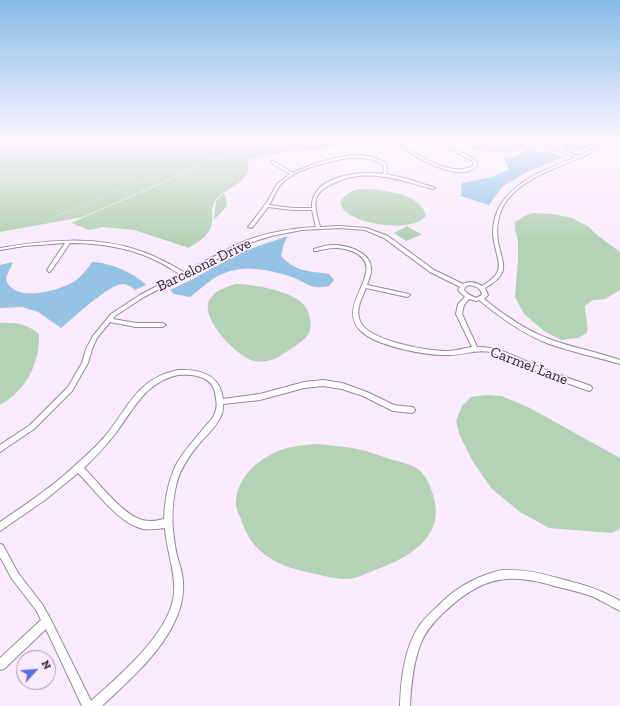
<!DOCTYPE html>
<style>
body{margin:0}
#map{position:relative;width:620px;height:706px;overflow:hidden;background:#faecfe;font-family:"Zilla Slab",serif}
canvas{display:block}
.north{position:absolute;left:16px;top:650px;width:40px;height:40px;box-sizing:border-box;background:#faecfe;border:1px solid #a79caa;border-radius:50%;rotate:64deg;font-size:11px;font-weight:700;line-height:16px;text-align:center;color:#2a232b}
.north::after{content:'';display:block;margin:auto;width:14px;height:18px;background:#5f6de5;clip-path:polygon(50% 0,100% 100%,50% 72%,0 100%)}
</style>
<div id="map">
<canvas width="620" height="706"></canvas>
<div class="north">N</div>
</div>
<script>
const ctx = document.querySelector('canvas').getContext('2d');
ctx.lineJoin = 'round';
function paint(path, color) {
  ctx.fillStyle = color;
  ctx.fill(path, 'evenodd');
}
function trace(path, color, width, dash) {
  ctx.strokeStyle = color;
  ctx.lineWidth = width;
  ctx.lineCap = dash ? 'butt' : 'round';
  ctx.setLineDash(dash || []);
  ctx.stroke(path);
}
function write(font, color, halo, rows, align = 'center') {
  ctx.font = font + ' "Zilla Slab",serif';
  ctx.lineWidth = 3.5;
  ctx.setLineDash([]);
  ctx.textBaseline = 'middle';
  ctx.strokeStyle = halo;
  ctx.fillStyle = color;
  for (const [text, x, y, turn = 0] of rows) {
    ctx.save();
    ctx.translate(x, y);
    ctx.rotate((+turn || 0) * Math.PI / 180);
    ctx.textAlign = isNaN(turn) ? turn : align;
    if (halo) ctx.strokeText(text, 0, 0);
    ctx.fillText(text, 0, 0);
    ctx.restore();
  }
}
paint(new Path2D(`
 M242,140L54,217L41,216L55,217L215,151L244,140H259L83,217L0,232V140Z
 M260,140H320L317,143L311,146L318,144L321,140H350L351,144L347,146L268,154L274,148L264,155L248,160C252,184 228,185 216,200C209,207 215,218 211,227C207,237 198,242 189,248L134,230L103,227L89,230L71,223Z
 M453,140H520L528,147C517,155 487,154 473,149C466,147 459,143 453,140Z
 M359,189C379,189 421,192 426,216C413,233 359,225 345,211C342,209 342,206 340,203C344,194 350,192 359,189Z
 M224,193L227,203L226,207L214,220L216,201Z
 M533,213L552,214L572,218L589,227L597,235L620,252V290L605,299L593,300L585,306C585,316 589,324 587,333L578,338L561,340L544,331L524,314L515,297L518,259V241L515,229V222L526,215Z
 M407,226L421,234V235L406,241L394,233Z
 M236,284C252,284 291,291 302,303C307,307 309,313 310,319C311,325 311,331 307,336C300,344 289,350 280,356C273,360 262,363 254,361C237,357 198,317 210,299C216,290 226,287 236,284Z
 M0,323C14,322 28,324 39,334C40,363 26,391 0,405Z
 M486,395L501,396L528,407L620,458V529L611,533L549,528L520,512L492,489L473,462L460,436L456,421L462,406L471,397Z
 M316,444C328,445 340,446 352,448C366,450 380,456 393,460C401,462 411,464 418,469C426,475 430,485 433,495C446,532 414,555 383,567C374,570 364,575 355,578C342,581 328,577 316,574C280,567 252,556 241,519C239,514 235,507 236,502C237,473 266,452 292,447C300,445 308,445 316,444Z`), '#b4d2b5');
paint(new Path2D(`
 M561,140H594L588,147L577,152L563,148L561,147L567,144Z
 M528,148L539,153L548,151L563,157L527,172L503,186L489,205L460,196L462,193L461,186L462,183L492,177L508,170V165L503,158L516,157Z
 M288,236L284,243L281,256C296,272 309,271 329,274L334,280L329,286C311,290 307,283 292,277C270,269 241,264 220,275C209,280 200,290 190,297L174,294L170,290L195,278L241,252Z
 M13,262C11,269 4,276 7,282C17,303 61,290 75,281C82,276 87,269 92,262C108,262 135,273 146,285L135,290C132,287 128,285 124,284C111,282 72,319 61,328L38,312L22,307L0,308V265Z`), '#94c3e6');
const minor = new Path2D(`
 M393,140C399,140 406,148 411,151C428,161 454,176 473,166V162L471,160L431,140H436L473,158L477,162V166C475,168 472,170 469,171C448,178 408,153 393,140Z
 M537,140H541L556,148L579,156L594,148L602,140H605C597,152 585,156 572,161C548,171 520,181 505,203C498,214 496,229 498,242C503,266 511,273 485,288L488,295L484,299C505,316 527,331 552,340C574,348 598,352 620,360V364C597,357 572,352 549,344C523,334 501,318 479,300L476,301L469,299L464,305L462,314L477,347C499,346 520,359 539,367C556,374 574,380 591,386L592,388L591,390L589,391L553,378L491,352C476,349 463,355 449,355C427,356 373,346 359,329C336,302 391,268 352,251C338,246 329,248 316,251H314V249C320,247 326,245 333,245C346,245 369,251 371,267C372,273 369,279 367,285L409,294L410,295L407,297L366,288C362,298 355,310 360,321C368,341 427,351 447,351C455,351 464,348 472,347L456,314L458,304L465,297L458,290L460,287L430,272L384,238L365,230L339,228L302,230L271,236L246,244L144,297L115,316L113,319L136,323H163L166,325L163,327H136L110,322L97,338L92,349L88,363L72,391L34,429L0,452V445L30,425L68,387L82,363L86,349L93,336L111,314L140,295L180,274C174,271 167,266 161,263C133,248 101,243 70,243L51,271L49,272L47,270L65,243L24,246L0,250V248C47,240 97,235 143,252C157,257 170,264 184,272C203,262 222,252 241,243C261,233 294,228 316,227L312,210H292L268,207L252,228L248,227L267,202L277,184L290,174L271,163V161H273L293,173C314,162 358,148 380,160C388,164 388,165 386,174L408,179L435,188L433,189C400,180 366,167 334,183C327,186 318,191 316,199C314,209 318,218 320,227L339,226L366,228L388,236L434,270L463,284C469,281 476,282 482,286C507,271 498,264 494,241C491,228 495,212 503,201C521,177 550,168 576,157L554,150ZM348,158C363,158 370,157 383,165L384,167L383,174C360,170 310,176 312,208H292L269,205C274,198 276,189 282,183C297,168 328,162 348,158ZM469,285C476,286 481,288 482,295L476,298L468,294L464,290L465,287Z
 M178,370C200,369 220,374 223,399L260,394L304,382L323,380L342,383L367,392L394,405L412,407L414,408L415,410L414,412L412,413L393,411L363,396L342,389L323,386L304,388L260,400L223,404C223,408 223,413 221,416C216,427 206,436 198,445C189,456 181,468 177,482C172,501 171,524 175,545C176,555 180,564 182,574C192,627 136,674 102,706H82L46,629L4,669L0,670V658L41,620L36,610L12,579L0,557V544L3,545L18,573L42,604L50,618L91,701C119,676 170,633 174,594C176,571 166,550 165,528C157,529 150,530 143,529C118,523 96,491 78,473L45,500L0,531V522C28,503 56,484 80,461C90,452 101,442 110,430C131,402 140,378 178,370ZM178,375C197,374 215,377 216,399C217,404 217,410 214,415C212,420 207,424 203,429C194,440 184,451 177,463C168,480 165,500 164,519C157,521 149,522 142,520C122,514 99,483 84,468C95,457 106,446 115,434C134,409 145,382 178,375Z
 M502,570C523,569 541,573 561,579C582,584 602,590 620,601V611C612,607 604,602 596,598C584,593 571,590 558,587C545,583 533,580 519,579C488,576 464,593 442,614C433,623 425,632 421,643C413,663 411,685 410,706H400C401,679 404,649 419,626C426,616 435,609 443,601C460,585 480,575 502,570Z`);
trace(minor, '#98889c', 2);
paint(minor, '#fff');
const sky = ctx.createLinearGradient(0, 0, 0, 239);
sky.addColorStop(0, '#86bae7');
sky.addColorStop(0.59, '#fdf6ff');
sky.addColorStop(1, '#fdf6ff00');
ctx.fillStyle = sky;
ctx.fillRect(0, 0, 620, 239);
write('15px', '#2a232b', '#faecfe', [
 ["Barcelona Drive",204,265,-26],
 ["Carmel Lane",529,366,21]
]);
</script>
